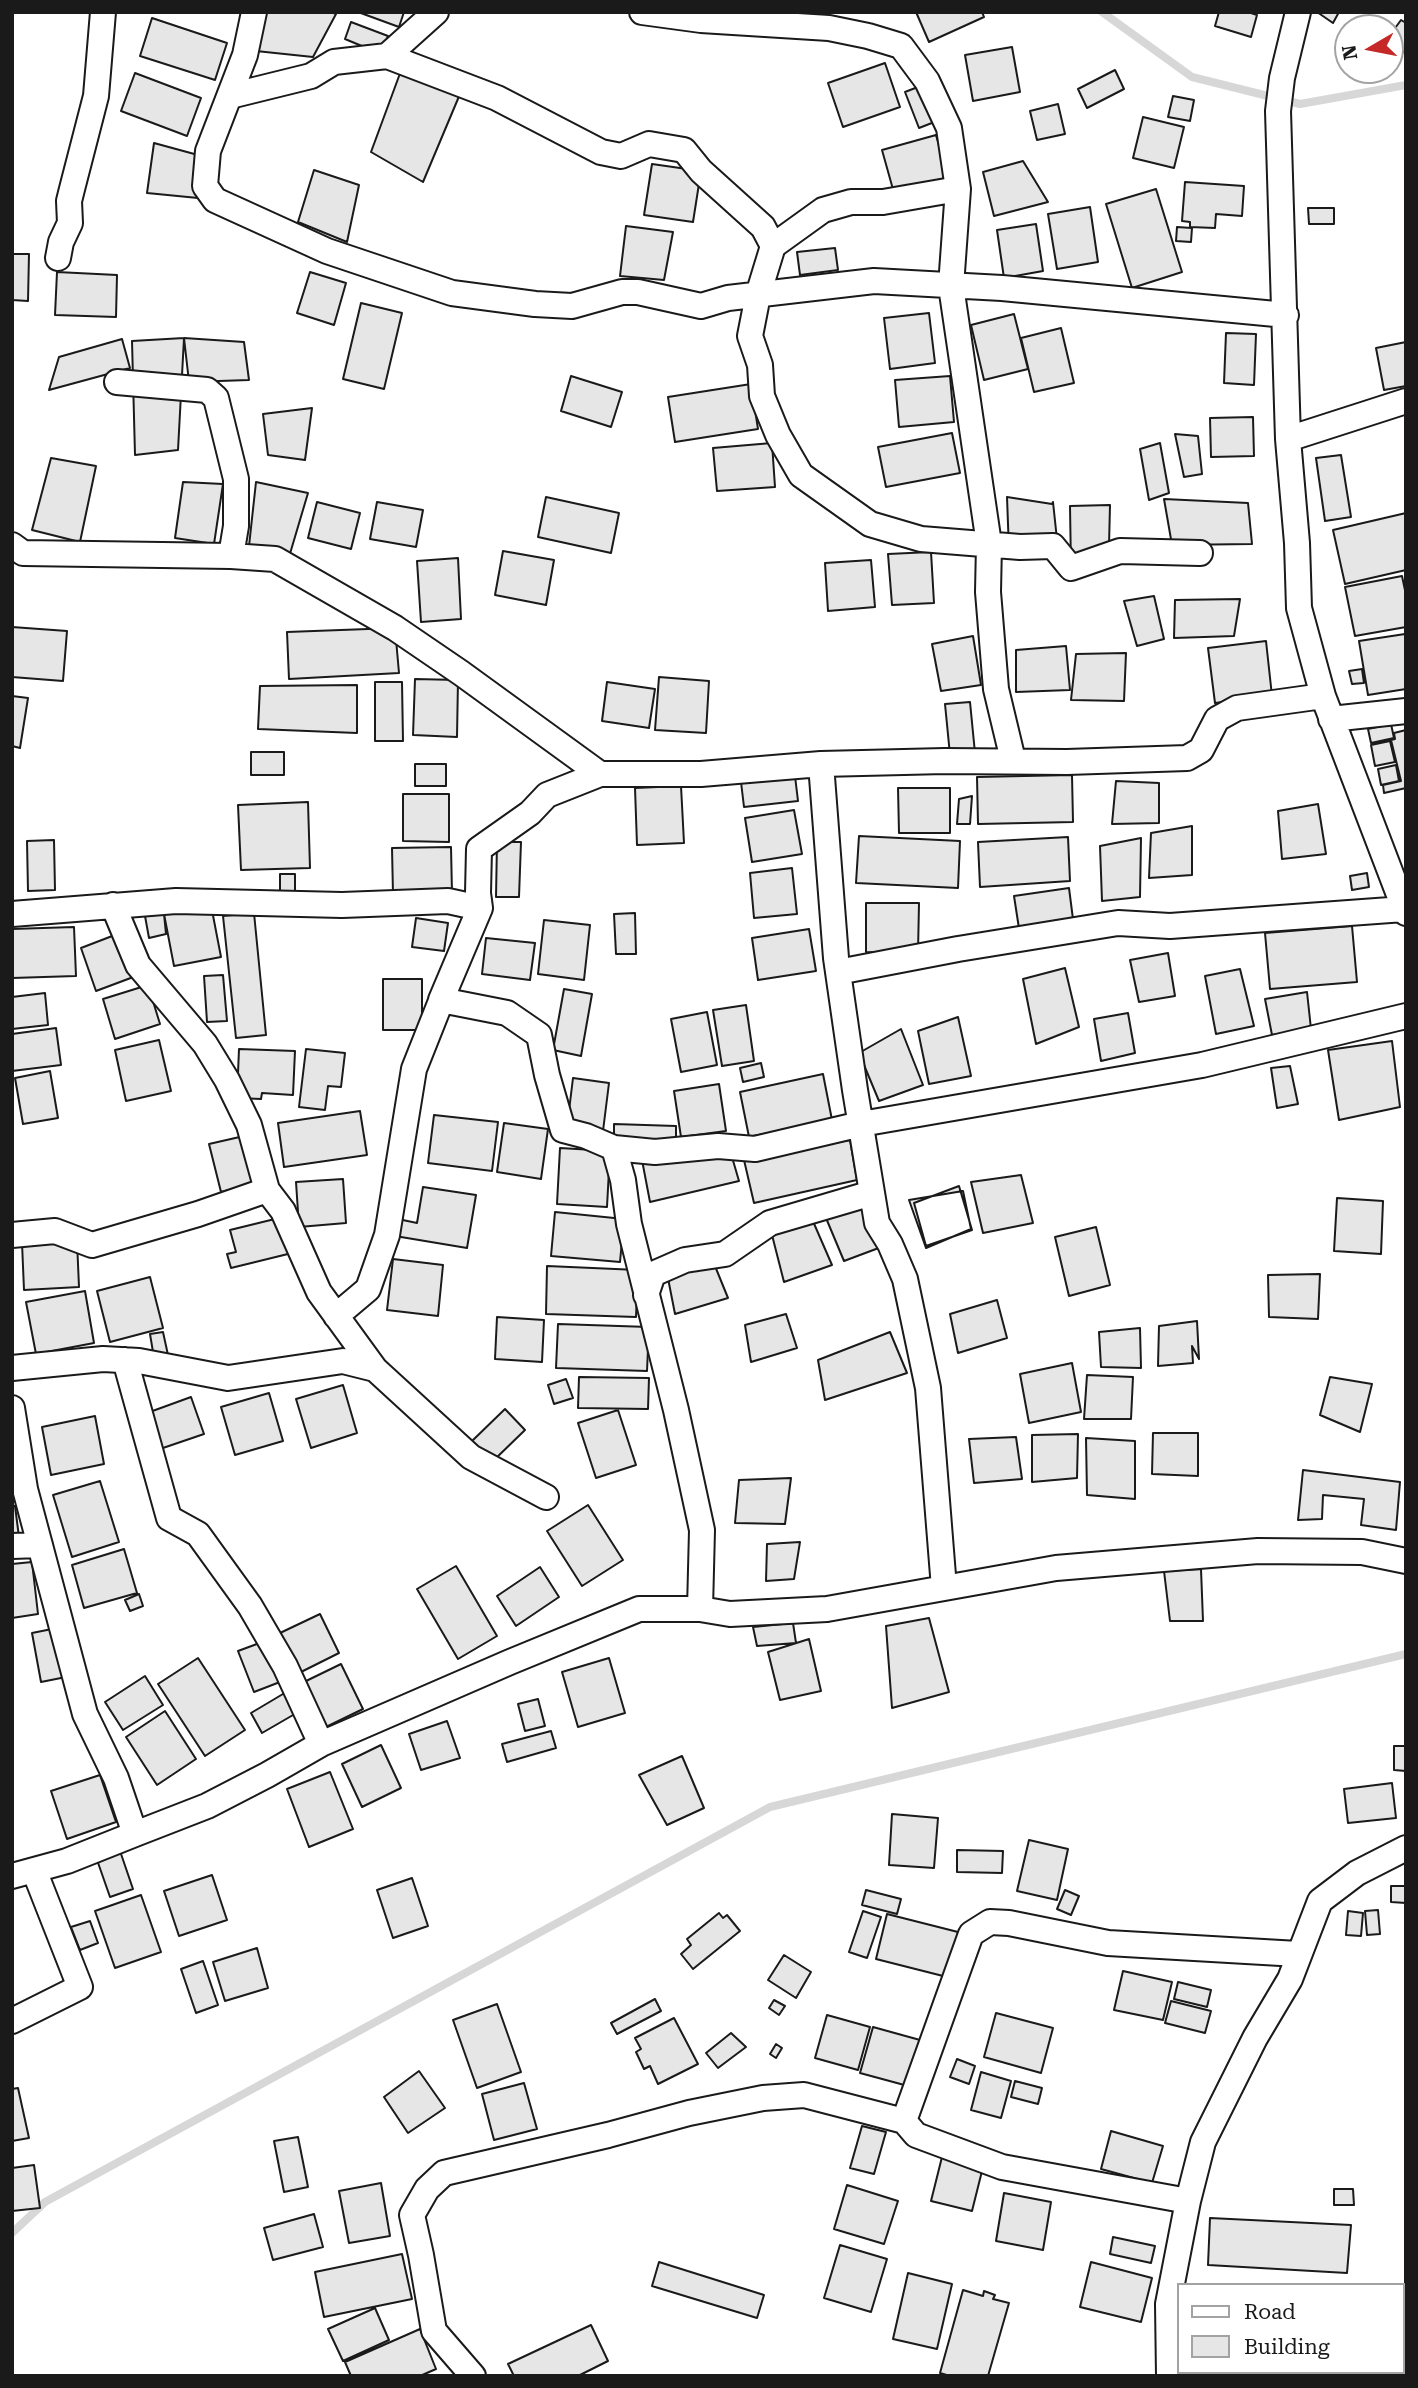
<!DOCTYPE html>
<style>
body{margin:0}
#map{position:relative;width:1418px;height:2388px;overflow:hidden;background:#fff;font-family:"Roboto Serif",serif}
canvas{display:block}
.frame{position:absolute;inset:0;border:14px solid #1a1a1a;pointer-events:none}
.legend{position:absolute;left:1177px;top:2283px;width:228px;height:91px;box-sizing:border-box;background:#fff;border:2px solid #a3a3a3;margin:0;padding:9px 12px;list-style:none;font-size:21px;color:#1a1a1a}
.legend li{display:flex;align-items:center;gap:14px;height:35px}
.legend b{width:35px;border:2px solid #a3a3a3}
.north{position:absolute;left:1334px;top:14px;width:70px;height:70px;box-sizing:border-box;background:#fff;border:2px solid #a3a3a3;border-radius:50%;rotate:260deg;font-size:19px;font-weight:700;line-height:28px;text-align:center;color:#1a1a1a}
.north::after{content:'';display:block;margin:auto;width:24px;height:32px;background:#c62828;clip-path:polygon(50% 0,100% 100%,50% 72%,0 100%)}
</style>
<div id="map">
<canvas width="1418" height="2388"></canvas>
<div class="frame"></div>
<ul class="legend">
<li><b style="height:9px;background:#fff"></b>Road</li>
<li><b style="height:19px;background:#e6e6e6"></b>Building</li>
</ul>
<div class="north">N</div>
</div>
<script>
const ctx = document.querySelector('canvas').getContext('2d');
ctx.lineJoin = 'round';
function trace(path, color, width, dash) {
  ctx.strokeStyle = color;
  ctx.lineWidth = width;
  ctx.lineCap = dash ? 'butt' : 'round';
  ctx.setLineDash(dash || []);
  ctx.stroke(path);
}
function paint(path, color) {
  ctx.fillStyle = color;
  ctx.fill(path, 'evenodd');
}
trace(new Path2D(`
 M1102,12L1192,77L1300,104L1406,85
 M12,2233L45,2202L770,1807L1406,1654`), '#d7d7d7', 8);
const building = new Path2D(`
 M266,12H331L336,14L313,57L256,51Z
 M358,12H404L399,27Z
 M916,12H982L984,17L929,42Z
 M1219,12H1248L1257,15L1251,37L1215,26Z
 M1317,12H1339L1333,23Z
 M152,18L227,43L215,80L140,56Z
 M1401,20L1406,23V48L1401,55L1394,51L1390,57V35Z
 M351,22L388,36L381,54L345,39Z
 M1012,47L1020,92L973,101L965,55Z
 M885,63L900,107L843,127L828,83Z
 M402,68L460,94L423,182L371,152Z
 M1115,70L1124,89L1087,108L1078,89Z
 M135,73L201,98L187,136L121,111Z
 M923,85L937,121L919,128L905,92Z
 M1173,96L1194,100L1190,121L1168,117Z
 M1058,104L1065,134L1037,140L1030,111Z
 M1143,117L1184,127L1174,168L1133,158Z
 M936,135L948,177L894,193L882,150Z
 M154,143L198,155V198L147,193Z
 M1023,161L1048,202L994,216L983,172Z
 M652,164L701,171L693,222L644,215Z
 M314,170L359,185L347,242L298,222Z
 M1185,182L1244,186L1242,216L1216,214L1215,228L1190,227V222L1182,221Z
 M1156,189L1182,272L1132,288L1106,204Z
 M1090,207L1098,262L1057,269L1048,214Z
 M1308,208H1334V224H1309Z
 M1036,224L1043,271L1004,278L997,230Z
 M626,226L673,232L664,280L620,276Z
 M1177,227L1192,228L1191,242L1176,241Z
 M835,248L838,270L800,275L797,252Z
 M12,254H29L28,301L12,300Z
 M57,272L117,275L116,317L55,315Z
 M310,272L346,283L334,325L297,313Z
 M361,303L402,313L384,389L343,379Z
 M929,313L935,363L890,369L884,318Z
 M1014,314L1028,369L984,380L971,325Z
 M1061,328L1074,383L1034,392L1021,338Z
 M1226,333L1256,334L1254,385L1224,383Z
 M184,338L178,450L135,455L132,341Z
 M184,338L244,342L249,380L189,382Z
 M122,339L130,368L49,390L59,357Z
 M1406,342V386L1384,390L1376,348Z
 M571,376L622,392L611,427L561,411Z
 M950,376L954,422L899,427L895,380Z
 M751,384L758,429L675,442L668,397Z
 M312,408L305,460L268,455L263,414Z
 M1253,417L1254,456L1211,457L1210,418Z
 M952,433L960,473L886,487L878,447Z
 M1175,434L1198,436L1202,474L1184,477Z
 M772,443L775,487L717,491L713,448Z
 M1160,443L1169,493L1149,500L1140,449Z
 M1341,455L1351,517L1325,521L1316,458Z
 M51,458L96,466L80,542L32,530Z
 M183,482L223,484L214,544L175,538Z
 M256,482L308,493L289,557L249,546Z
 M546,497L619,513L611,553L538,537Z
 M1007,497L1052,504L1053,502L1058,549L1009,551Z
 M1164,499L1248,503L1252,544L1172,545Z
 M317,502L360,513L351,549L308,538Z
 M377,502L423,510L416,547L370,539Z
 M1110,505L1109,546L1071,568L1070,506Z
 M1406,513V570L1345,584L1333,530Z
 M503,551L554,560L546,605L495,595Z
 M931,552L934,603L892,605L888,554Z
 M458,558L461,619L421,622L417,561Z
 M871,560L875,607L828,611L825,563Z
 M1402,576L1406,595V627L1355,636L1345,587Z
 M1154,596L1164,639L1137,646L1124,601Z
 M1240,599L1234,636L1174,638L1175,600Z
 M12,627L67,631L63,681L12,677Z
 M395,628L399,673L289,679L287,632Z
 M1405,634L1406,689L1368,695L1359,641Z
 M973,636L981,685L941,691L932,644Z
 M1266,641L1272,696L1215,703L1208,648Z
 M1066,646L1070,690L1016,692V650Z
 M1126,653L1124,701L1071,700L1076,654Z
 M1362,669L1364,683L1352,684L1349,671Z
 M659,677L709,681L706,733L655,730Z
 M415,679L458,680L457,737L413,735Z
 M375,682H402L403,741H375Z
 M607,682L655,689L649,728L602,721Z
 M357,685V733L258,729L260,686Z
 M12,696L28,698L20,748L12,746Z
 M970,702L975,753L950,755L945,704Z
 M1391,724L1394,738L1371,743L1368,729Z
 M1406,730V788L1384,793L1383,785L1401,781L1391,740L1395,739L1394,733Z
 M1390,741L1395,762L1375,766L1371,745Z
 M251,752H284V775H251Z
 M415,764H446V786H415Z
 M1396,765L1399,781L1381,785L1378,769Z
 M1072,775L1073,822L978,824L977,777Z
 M795,776L798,801L744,807L741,782Z
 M1116,781L1159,783V823L1112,824Z
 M681,786L684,843L637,845L635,788Z
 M898,788H950V833H899Z
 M403,794H449V842L403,841Z
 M972,796L970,824H957L959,799Z
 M308,802L310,868L241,870L238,805Z
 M1318,804L1326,854L1282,859L1278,811Z
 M794,810L802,854L752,862L745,818Z
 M1192,826V875L1149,878L1151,833Z
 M859,836L960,841L958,888L856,883Z
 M1068,837L1070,881L980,887L978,842Z
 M1141,838L1140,897L1102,901L1100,846Z
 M54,840L55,890L28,891L27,841Z
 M497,842H521L519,897H496Z
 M451,847L452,893L393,894L392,848Z
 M792,868L797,914L754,918L750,873Z
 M1367,873L1369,887L1352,890L1350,876Z
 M280,874H295V893H280Z
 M1069,888L1074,927L1020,935L1014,896Z
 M866,903H919L918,953L866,952Z
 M211,905L221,957L174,966L164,914Z
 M162,913L164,914L166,934L149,938L145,916Z
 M254,913L266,1035L236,1038L223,916Z
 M635,913L636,954H616L614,914Z
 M416,918L448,923L444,951L412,947Z
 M544,920L590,925L584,980L538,974Z
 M1352,926L1357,982L1270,989L1265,933Z
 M74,927L76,976L12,978V929Z
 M809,929L816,971L758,980L752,938Z
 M120,933L136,976L96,991L81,948Z
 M486,938L535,943L530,980L482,974Z
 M1168,953L1175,996L1139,1002L1130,960Z
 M1065,968L1079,1027L1036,1044L1023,979Z
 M1240,969L1254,1026L1216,1034L1205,976Z
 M223,975L227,1021L207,1022L204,976Z
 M383,979H422V1030H383Z
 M148,985L160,1024L115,1039L103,999Z
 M564,989L592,994L581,1056L553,1050Z
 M1307,992L1311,1029L1272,1035L1265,999Z
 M45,993L48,1025L12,1029V997Z
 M746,1005L754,1061L722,1066L713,1010Z
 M707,1012L717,1065L681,1072L671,1019Z
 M1128,1013L1135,1053L1101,1061L1094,1019Z
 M958,1017L971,1076L929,1084L918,1031Z
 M56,1028L61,1065L12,1071V1034Z
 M901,1029L923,1085L879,1101L859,1053Z
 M159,1040L171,1091L126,1101L115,1050Z
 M1392,1041L1400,1107L1339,1120L1328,1050Z
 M239,1049L295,1051L293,1095L262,1093L261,1099L237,1098Z
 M306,1049L345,1053L341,1087L328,1086L325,1110L299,1107Z
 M761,1063L764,1077L743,1082L740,1068Z
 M1290,1066L1298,1104L1277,1108L1271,1068Z
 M50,1071L58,1118L23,1124L15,1078Z
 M823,1074L832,1120L749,1137L740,1092Z
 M573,1078L609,1083L603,1131L567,1127Z
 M719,1084L726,1131L681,1137L674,1091Z
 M360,1111L367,1155L284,1167L278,1123Z
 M434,1115L498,1122L492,1171L428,1163Z
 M504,1123L548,1129L541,1179L497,1172Z
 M614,1124L676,1126V1143L614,1142Z
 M244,1136L256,1183L221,1192L209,1144Z
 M850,1140L857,1180L754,1203L744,1160Z
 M560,1148L610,1151L607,1207L557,1204Z
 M732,1157L739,1181L650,1202L642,1160Z
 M1021,1175L1033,1223L983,1233L971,1182Z
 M343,1179L346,1223L299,1227L296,1182Z
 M959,1186L972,1230L926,1246L914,1203Z
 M423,1187L476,1195L467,1248L395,1236L398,1219L417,1223Z
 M963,1191L971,1229L926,1248L909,1200Z
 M866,1195L884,1246L844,1261L826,1218Z
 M1337,1198L1383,1201L1381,1254L1334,1251Z
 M555,1212L624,1219L620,1262L551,1256Z
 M283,1217L292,1253L231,1268L227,1254L236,1252L230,1230Z
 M812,1219L832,1265L784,1282L772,1235Z
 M1096,1227L1110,1285L1069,1296L1055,1237Z
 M77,1241L79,1287L24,1290L22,1243Z
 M393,1259L443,1265L438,1316L387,1310Z
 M547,1266L638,1270L636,1317L546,1314Z
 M715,1266L728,1298L675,1314L666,1268Z
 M1320,1274L1318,1319L1269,1317L1268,1275Z
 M150,1277L163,1328L110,1342L97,1291Z
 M85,1291L94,1343L36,1354L26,1302Z
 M997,1300L1007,1338L958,1353L950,1314Z
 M786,1314L797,1348L751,1362L745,1325Z
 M497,1317L544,1320L542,1362L495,1359Z
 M1197,1321L1199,1359L1192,1346L1193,1363L1158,1366L1159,1326Z
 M558,1324L649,1327L647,1371L556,1368Z
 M1140,1328L1141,1368L1101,1367L1099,1332Z
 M163,1332L168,1355L154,1358L150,1334Z
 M890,1332L907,1373L825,1400L818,1360Z
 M1072,1363L1081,1412L1029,1423L1020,1374Z
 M1087,1375L1133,1377L1131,1419H1084Z
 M579,1377L649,1378L648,1409L578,1408Z
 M1330,1377L1372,1384L1360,1432L1320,1415Z
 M566,1379L573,1398L554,1404L548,1385Z
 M343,1385L357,1433L311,1448L296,1399Z
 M269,1393L283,1441L235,1455L221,1407Z
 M191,1397L204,1434L160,1449L147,1413Z
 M505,1409L525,1430L492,1462L472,1441Z
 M618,1410L636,1465L596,1478L578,1423Z
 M95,1416L104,1464L51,1475L42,1427Z
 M1153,1433H1198V1476L1152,1474Z
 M1078,1434L1077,1478L1032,1482V1435Z
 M1016,1437L1022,1479L974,1483L969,1439Z
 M1086,1438L1135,1441V1499L1087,1495Z
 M1303,1470L1400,1482L1396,1530L1361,1525L1364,1499L1323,1495L1322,1519L1298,1520Z
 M791,1478L785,1524L735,1523L739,1480Z
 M100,1481L119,1542L72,1557L53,1495Z
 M588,1505L623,1560L582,1586L547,1531Z
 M12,1506H15L19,1537L12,1538Z
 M800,1542L794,1579L766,1581L767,1544Z
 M124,1549L137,1593L84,1608L72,1565Z
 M32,1562L38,1614L12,1618V1564Z
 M456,1566L497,1636L458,1659L417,1589Z
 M540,1567L559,1597L516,1626L497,1596Z
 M1201,1569L1203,1621H1170L1164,1571Z
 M139,1594L143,1606L130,1611L125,1600Z
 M320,1614L339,1653L299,1673L280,1633Z
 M929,1618L949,1692L892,1708L886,1626Z
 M793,1623L796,1643L757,1646L753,1627Z
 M57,1628L66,1677L41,1682L32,1633Z
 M809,1639L821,1691L780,1700L768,1652Z
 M265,1641L280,1682L254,1692L238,1651Z
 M198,1658L245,1730L205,1756L158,1684Z
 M609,1658L625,1713L578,1727L562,1672Z
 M341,1664L363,1709L326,1727L304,1682Z
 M145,1676L163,1705L123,1730L105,1702Z
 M288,1691L300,1711L262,1733L251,1713Z
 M538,1699L545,1726L525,1731L518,1704Z
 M165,1711L196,1759L157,1785L126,1737Z
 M447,1721L460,1758L421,1770L409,1734Z
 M551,1731L556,1748L507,1762L502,1744Z
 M381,1745L401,1788L362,1807L342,1764Z
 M1394,1746H1406V1771L1394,1770Z
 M682,1756L704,1808L667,1825L639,1775Z
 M330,1772L353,1829L309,1847L287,1789Z
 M100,1775L116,1822L67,1839L51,1791Z
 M1392,1783L1396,1818L1348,1823L1344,1789Z
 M892,1814L938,1818L934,1868L889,1865Z
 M1029,1840L1068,1849L1057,1900L1017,1891Z
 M119,1848L133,1889L110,1897L96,1857Z
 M957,1850L1003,1851L1002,1873L957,1872Z
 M212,1875L227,1920L179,1936L164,1891Z
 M412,1878L428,1926L393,1938L377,1890Z
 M1391,1886H1406V1903L1391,1902Z
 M866,1890L901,1899L897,1914L862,1905Z
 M1065,1890L1079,1896L1071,1915L1057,1909Z
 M141,1895L161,1952L115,1968L95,1911Z
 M1378,1910L1380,1934L1367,1935L1365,1911Z
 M863,1911L881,1917L867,1958L849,1952Z
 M1348,1911L1363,1913L1361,1936L1346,1935Z
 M719,1913L723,1918L727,1915L740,1931L693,1969L681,1954L691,1945L687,1939Z
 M887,1914L958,1932L947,1977L876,1959Z
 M90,1921L98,1943L80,1950L71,1927Z
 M257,1948L268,1988L225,2001L213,1962Z
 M784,1955L811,1972L796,1998L768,1980Z
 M203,1961L218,2005L196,2013L181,1969Z
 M1123,1971L1172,1982L1163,2020L1114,2010Z
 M1178,1982L1211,1990L1207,2007L1174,1999Z
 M655,1999L661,2011L617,2034L611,2023Z
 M774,2000L785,2006L779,2015L769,2008Z
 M1171,2001L1211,2011L1205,2033L1165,2023Z
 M497,2004L521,2072L477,2088L453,2020Z
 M996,2013L1053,2028L1041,2073L984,2057Z
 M827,2015L870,2027L858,2070L815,2058Z
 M674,2018L698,2064L658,2084L650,2066L644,2069L636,2052L641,2049L635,2038Z
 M873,2027L920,2040L908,2086L860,2073Z
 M731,2033L746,2047L718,2068L706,2053Z
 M776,2044L782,2048L776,2058L770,2054Z
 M957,2059L975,2066L969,2084L950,2077Z
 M419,2071L445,2108L408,2133L384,2097Z
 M981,2072L1011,2081L1001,2118L971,2110Z
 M1015,2081L1042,2088L1038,2104L1011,2097Z
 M524,2083L537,2129L494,2140L482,2094Z
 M18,2088L29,2138L12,2141V2089Z
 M862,2126L886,2132L874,2174L850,2168Z
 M1111,2131L1163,2146L1152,2183L1101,2169Z
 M298,2137L308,2187L284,2192L274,2141Z
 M942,2157L983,2167L972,2211L931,2201Z
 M34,2165L40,2208L12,2211V2168Z
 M381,2183L390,2236L349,2243L339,2191Z
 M847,2185L898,2201L884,2244L834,2229Z
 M1334,2189H1353L1354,2205H1334Z
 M1004,2193L1051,2202L1043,2250L996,2241Z
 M314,2214L323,2247L273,2260L264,2228Z
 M1210,2218L1351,2225L1347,2273L1208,2265Z
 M1113,2237L1155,2246L1151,2263L1110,2254Z
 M840,2245L887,2259L871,2312L824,2298Z
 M402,2254L412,2299L324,2317L315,2272Z
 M659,2262L764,2295L757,2318L652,2286Z
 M1091,2262L1152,2278L1141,2322L1080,2307Z
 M908,2273L952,2284L937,2349L893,2339Z
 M963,2290L983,2296L984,2291L995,2295L993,2299L1009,2303L988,2376H950L940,2373Z
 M375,2308L389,2340L343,2361L328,2329Z
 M591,2325L608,2361L578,2376H514L508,2364Z
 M420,2329L436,2369L420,2376H351L345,2362Z
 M1235,2372H1334V2376H1254Z`);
paint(building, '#e6e6e6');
trace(building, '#1a1a1a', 2);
const minor = new Path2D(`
 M254,12L245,55L208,151L205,186L215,200L327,251L452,293L535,304L572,306L622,292H638L701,306L728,298L874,281L1002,288L1286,315
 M642,12L701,20L829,28L868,36L901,46L927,81L949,128L958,189L951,286L989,544L988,592L996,689L1013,760
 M1298,12L1282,78L1278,111L1288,439L1297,543L1299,608L1323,696L1406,913
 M387,56L497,98L601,152L621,156L649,144L684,150L701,171L763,227L773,246L758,295L750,336L760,365L762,396L778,435L801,475L870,524L921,539L1020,547L1053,546L1071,568L1120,551L1200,553
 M230,96L311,76L334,62L387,56L436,12
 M773,246L823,210L851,202H883L958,189
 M58,258L61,242L70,223L69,201L72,189L96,96L103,12
 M117,382L207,390L216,398L236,479V526L231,556
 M1288,439L1406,401
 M12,545L23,553L231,556L275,559L395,628L461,673L600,774
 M1331,719L1406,711
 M821,764L836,958L855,1090L877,1223L890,1244L905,1279L928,1388L944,1588
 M113,905L138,965L205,1044L227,1080L249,1125L267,1190L283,1211L319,1292L375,1369
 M12,914L176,901L342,905L448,901L480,908
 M838,972L958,949L1118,923L1170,926L1404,909
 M614,1148L655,1152L718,1146L755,1149L861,1124L1202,1065L1406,1016
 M12,1235L55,1231L92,1245L198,1214L267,1190
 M646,1295L653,1274L685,1260L725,1254L770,1223L872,1193
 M336,1316L368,1289L387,1235L414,1069L447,986
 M125,1360L169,1518L198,1534L250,1606L285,1666L321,1744
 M12,1368L103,1359L139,1361L228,1378L343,1361L375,1369L471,1457L546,1497
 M12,1408L25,1489L85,1714L116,1778L135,1834L207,1806L267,1775L321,1744L510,1662L639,1609H700L730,1614L827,1609L1056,1568L1258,1551L1362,1552L1406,1561
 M12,1546L40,1545
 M700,1609L702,1530L676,1410L629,1224L623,1180L614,1148L586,1136L563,1130L547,1075L539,1035L507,1013L441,1000L480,908L478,893L479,849L530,813L547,795L600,774H701L821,764L945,761L1067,762L1187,758L1201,750L1217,719L1237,708L1323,696
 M12,1876L67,1861L135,1834
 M12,2021L80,1987L34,1870
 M904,2121L971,1934L990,1922L1009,1923L1108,1943L1298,1954
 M473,2376L434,2331L421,2255L412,2215L427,2189L444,2173L608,2135L689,2113L763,2098L804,2095L904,2121L916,2135L1002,2167L1188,2201
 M1169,2376L1168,2304L1188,2201L1203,2142L1255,2038L1290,1979L1320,1901L1357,1873L1406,1848`);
trace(minor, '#1a1a1a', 28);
trace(minor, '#fff', 24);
</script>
